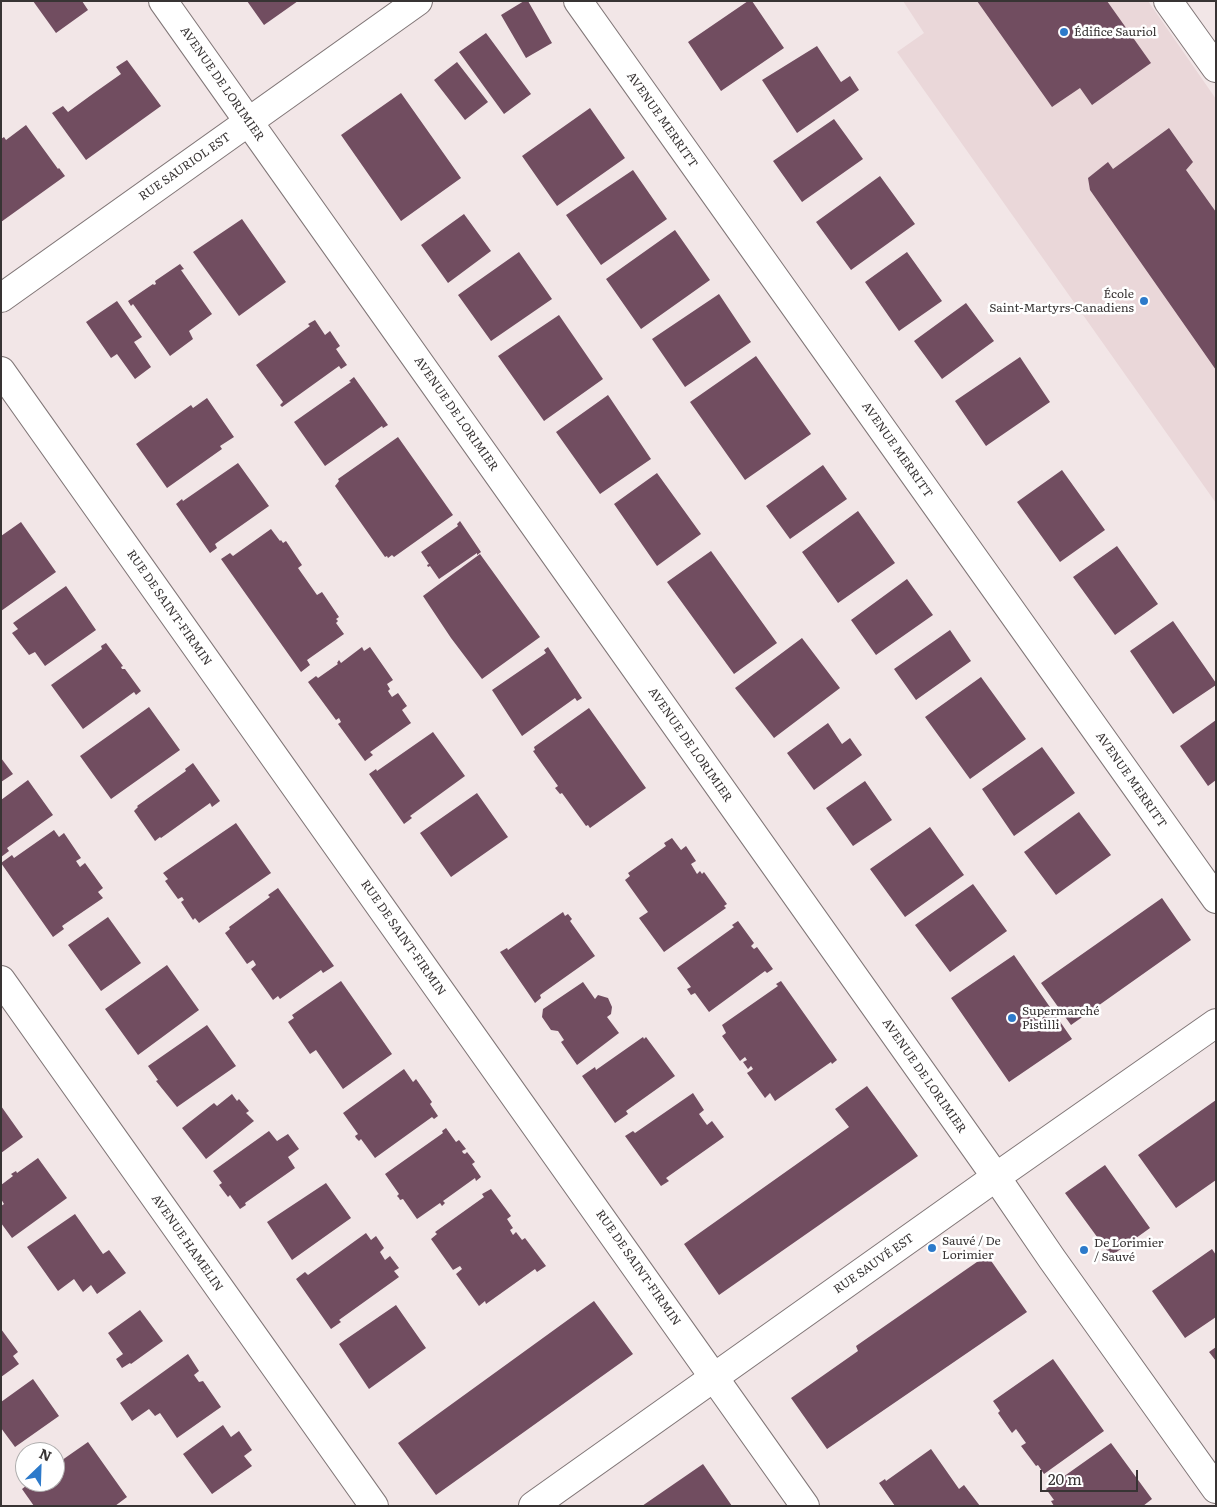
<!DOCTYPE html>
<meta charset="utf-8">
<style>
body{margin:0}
#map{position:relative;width:1217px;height:1507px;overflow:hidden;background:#f2e6e7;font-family:Literata,serif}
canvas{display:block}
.frame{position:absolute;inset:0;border:2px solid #383434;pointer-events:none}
.north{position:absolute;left:15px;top:1442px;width:50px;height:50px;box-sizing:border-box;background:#fff;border:1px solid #afaeae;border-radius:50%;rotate:24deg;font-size:14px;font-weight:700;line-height:20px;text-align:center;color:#383434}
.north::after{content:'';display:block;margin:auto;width:18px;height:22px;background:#2d7aca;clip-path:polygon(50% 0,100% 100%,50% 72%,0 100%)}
.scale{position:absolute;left:1040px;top:1470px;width:98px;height:22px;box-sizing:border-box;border:2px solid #383434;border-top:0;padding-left:6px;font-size:15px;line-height:18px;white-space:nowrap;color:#383434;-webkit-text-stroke:4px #fff;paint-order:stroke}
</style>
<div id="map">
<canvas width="1217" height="1507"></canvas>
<div class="frame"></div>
<div class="north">N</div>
<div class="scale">20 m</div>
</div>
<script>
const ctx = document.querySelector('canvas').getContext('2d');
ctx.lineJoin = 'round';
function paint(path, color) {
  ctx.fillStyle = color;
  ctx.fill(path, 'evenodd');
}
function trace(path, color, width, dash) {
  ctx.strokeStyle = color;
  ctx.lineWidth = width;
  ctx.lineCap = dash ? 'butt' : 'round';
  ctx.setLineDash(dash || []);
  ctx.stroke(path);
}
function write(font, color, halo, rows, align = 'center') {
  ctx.font = font + ' Literata,serif';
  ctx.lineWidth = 5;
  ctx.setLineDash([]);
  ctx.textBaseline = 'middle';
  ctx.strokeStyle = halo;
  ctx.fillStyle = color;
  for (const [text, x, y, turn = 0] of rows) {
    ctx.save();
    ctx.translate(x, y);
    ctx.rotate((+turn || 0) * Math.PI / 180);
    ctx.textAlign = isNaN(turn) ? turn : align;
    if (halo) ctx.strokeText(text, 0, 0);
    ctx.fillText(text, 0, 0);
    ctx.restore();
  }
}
paint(new Path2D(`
 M903,1H1148L1216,99V503L897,52L924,33Z`), '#ead7d9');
paint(new Path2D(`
 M33,1H82L88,10L56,33Z
 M247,1H298L264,25Z
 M524,1H528L552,43L526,58L501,15Z
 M748,1H752L784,48L721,91L688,42Z
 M977,1H1107L1151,63L1092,105L1080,88L1052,107Z
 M486,33L531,94L504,114L459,52Z
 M817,46L841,82L850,76L859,90L797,133L762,80Z
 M127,60L161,106L86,160L52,113L63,106L68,112L94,93L121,74L116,67Z
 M457,62L488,102L465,120L434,80Z
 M401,93L461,178L401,221L341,135Z
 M590,108L625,158L557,206L522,156Z
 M834,119L863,159L802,202L773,161Z
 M26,125L58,169L59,168L65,176L1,222V139L4,137L6,140Z
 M1169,128L1193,162L1186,170L1216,212V370L1090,190L1088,178L1108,162L1113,169Z
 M633,170L667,219L601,265L566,215Z
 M880,176L915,224L851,270L816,222Z
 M464,214L491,251L448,283L421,245Z
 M242,219L286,282L239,316L193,252Z
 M675,230L710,280L641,329L606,279Z
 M519,252L552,299L491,341L458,295Z
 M907,252L942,301L899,331L865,282Z
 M180,264L184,269L181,270L212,314L189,331L193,339L170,356L133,304L131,306L128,301L153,284L154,285L156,284L155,281Z
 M719,294L751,342L685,387L652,339Z
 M117,301L142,337L134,342L151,367L135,379L117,354L111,358L86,322Z
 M966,303L994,341L942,379L914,341Z
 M559,315L603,379L544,421L498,356Z
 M315,320L325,335L330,331L340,346L336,349L347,365L341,369L339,366L282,407L280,405L283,402L256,365L310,326L308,324Z
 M756,356L811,434L745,480L690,402Z
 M1020,357L1050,402L986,446L955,401Z
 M354,377L388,425L383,428L382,426L325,466L294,422L351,382L349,381Z
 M608,395L651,459L600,494L556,432Z
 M207,398L234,437L220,446L222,449L167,488L136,444L191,405L193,408Z
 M398,437L453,515L394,557L392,555L388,558L387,556L385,557L335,486L339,481L338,479Z
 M238,463L269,506L215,544L217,548L210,553L176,504L182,499L183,501Z
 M823,465L847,499L790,539L766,506Z
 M1062,470L1105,530L1060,562L1017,502Z
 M657,473L701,534L657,566L614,504Z
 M858,511L895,563L838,603L802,552Z
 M460,521L481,552L477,555V553L439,579L430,566L428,567L427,565L429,564L421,552L458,526L457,524Z
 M21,522L56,572L1,611V536Z
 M271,529L280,541L281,540L283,543L286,541L302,565L298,568L317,595L322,592L339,617L336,619L338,621L336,623L344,634L307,660L310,665L301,672L221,559L230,553L233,556Z
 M1117,546L1158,604L1115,635L1073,577Z
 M711,551L777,643L734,674L667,582Z
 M480,554L540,637L482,679L451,638L423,596Z
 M907,579L933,615L876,655L851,620Z
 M66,586L96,630L45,666L35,652L29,655L12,633L18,629L13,623Z
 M1173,621L1216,683V685L1173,714L1130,651Z
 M950,630L971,661L916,700L894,669Z
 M802,638L840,688L774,738L735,688Z
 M106,643L123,666L121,667L122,669H125L141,691L136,695L134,692L83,729L51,685L102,649L101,646Z
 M362,647L364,651L370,647L393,680L387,684L390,689L388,691L392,697L398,693L407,706L402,710L411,723L370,752L373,755L365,761L338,724L341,722L339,718L336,720L308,682L316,676L318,678L338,664L337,663L339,660L341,663Z
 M548,647L582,698L577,701L575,698L522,736L492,690L546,653L544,650Z
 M981,677L1026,739L970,779L925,717Z
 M149,707L180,750L111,799L80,756Z
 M589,708L646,788L590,828L588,825L586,826L562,793L560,794L555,788L558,786L533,751L535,750L534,747Z
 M1216,720V780L1208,786L1180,746Z
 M828,723L842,744L850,738L862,755L814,790L787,753Z
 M433,732L465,776L410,816L412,818L404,824L369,774L376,769L377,771Z
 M1042,747L1075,793L1014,836L982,789Z
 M1,758L13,774L1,782Z
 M193,763L220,801L212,807L210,803L161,838L160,837L155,841L134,811L138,807L137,806L186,771L185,769Z
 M28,780L53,815L7,848L9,851L1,857V800Z
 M865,781L892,820L853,846L826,808Z
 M477,793L508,837L451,877L420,833Z
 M1079,812L1111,855L1056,895L1024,852Z
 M236,823L271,873L199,923L195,918L193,920L181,902L184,900L182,897L178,899L165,881L168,879L163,873Z
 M930,827L964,875L905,917L870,869Z
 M54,830L59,837L64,833L81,858L76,861L80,867L85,863L103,888L98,892L103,898L62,926L64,929L53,937L1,863L12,855L14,858Z
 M672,838L681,850L686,846L696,861L691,864L697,874L700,871L702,874L704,872L727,904L724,906L726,908L664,952L639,918L648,912L625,880L630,876L628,873L666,846L664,843Z
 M973,884L1007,931L950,972L915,925Z
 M278,888L334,966L323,973L321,970L280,999L278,996L273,1000L251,969L256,965L255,963L253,960L247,964L225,933L230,929L229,927L270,897L268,895Z
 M1162,898L1191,940L1071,1025L1041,983Z
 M563,912L565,916L568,914L572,919L570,921L595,956L540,995L541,998L535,1003L500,952L507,948L508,950Z
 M108,917L141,963L101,991L68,945Z
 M738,921L754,943L751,946L754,949L757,947L773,969L767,973L765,971L709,1012L695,993L691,995L687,989L691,987L677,968L734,927L732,925Z
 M1014,955L1072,1039L1009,1082L951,998Z
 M167,965L199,1010L138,1055L105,1009Z
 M341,981L392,1054L343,1089L316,1050L310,1054L288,1022L294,1018L292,1015Z
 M781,981L837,1060L832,1064L831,1062L775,1101L770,1093L765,1098L747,1073L753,1069L751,1066L748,1069L743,1062L747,1060L745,1057L740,1061L722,1036L726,1033L722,1025L778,986L776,984Z
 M583,982L595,999L598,995L608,998L612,1007L611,1014L607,1017L619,1033L577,1065L561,1042L564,1040L558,1031L551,1030L542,1017L543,1009Z
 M207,1025L236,1066L177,1107L156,1081L158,1080L148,1066Z
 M643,1037L644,1039L646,1037L675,1076L626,1111L628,1114L615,1123L582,1076L595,1067L596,1070Z
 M404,1069L413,1082L416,1079L432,1102L430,1104L438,1116L434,1119L432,1117L375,1158L361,1139L359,1141L356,1138L355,1136L358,1134L343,1113Z
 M867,1086L918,1156L719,1295L684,1244L849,1127L835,1109Z
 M693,1093L704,1110L699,1114L707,1125L712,1121L724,1137L666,1178L669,1181L661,1186L625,1136L633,1131L635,1133Z
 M232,1094L237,1101L239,1099L249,1111L246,1113L254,1121L206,1159L182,1128L214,1103L217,1106Z
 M1216,1100V1180L1176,1208L1138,1155Z
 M1,1106L23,1137L1,1153Z
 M446,1128L456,1142L459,1140L466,1149L462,1151L463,1153L465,1154L467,1152L475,1162L472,1164L481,1177L476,1181L475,1178L443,1201L445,1203L442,1206L440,1203L417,1219L403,1199L400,1200L399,1198L397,1196L399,1194L385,1174L443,1133L442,1131Z
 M269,1131L277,1141L288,1134L299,1149L288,1157L295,1168L245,1203L246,1205L240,1209L230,1195L228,1197L219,1185L222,1183L213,1171Z
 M38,1158L67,1198L12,1238L1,1223V1206L4,1204L1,1199V1185L13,1176L11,1174L16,1171L17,1173Z
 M1105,1165L1150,1228L1111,1256L1065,1193Z
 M326,1183L351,1218L292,1260L267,1222Z
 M491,1189L511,1216L507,1219L513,1228L510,1230L513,1235L516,1232L522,1240L525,1238L546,1266L537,1272L535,1269L486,1304L485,1301L479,1306L456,1274L462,1269L460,1266L453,1270L431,1239L437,1234L435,1232L484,1197L482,1194Z
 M75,1214L103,1254L109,1250L126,1273L97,1294L91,1285L83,1292L74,1279L58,1291L27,1247Z
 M366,1233L371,1240L376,1236L384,1248L380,1252L385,1260L390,1256L399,1268L394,1271L399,1277L339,1320L341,1322L331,1329L296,1279L305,1272L308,1275Z
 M1212,1249L1216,1255V1317L1185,1338L1152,1291Z
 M987,1255L1027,1312L827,1449L791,1398L858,1351L856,1346Z
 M594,1301L633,1354L436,1495L398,1443Z
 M396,1305L426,1348L369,1389L339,1344Z
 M140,1310L163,1341L131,1364L130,1363L122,1368L116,1359L123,1354L108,1333Z
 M1,1329L18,1352L13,1356L19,1364L1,1377Z
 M1216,1347V1361L1209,1352Z
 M188,1354L199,1371L194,1375L199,1382L203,1381L221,1407L177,1438L160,1413L155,1416L149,1409L132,1421L120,1403Z
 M1053,1359L1104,1431L1044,1474L1038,1465L1036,1466L1021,1446L1026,1443L1016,1429L1012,1433L998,1413L1000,1411L993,1401Z
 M33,1379L59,1416L15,1447L1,1428V1402Z
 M223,1425L231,1437L239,1431L252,1450L244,1456L252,1466L212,1494L183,1454Z
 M88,1442L127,1497L115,1506H34L22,1489L31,1482H55V1465Z
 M1111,1443L1152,1499L1143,1506H1054L1051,1501L1054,1500L1046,1489Z
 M931,1449L959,1489L964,1485L980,1506H895L879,1483L885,1479L886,1481Z
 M703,1464L732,1506H642Z`), '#714d60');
const street = new Path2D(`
 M163,1L996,1177L1052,1259L1216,1489
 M578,1L1216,899
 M1168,1L1216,68
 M1,298L418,1
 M1,371L805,1506
 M1,980L374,1506`);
const secondary = new Path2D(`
 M533,1506L996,1177L1216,1023`);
trace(street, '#807677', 30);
trace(secondary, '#807677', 30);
trace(street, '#fff', 28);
trace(secondary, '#fff', 28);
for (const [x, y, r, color] of [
 [1064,32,5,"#2d7aca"],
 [1144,301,5,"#2d7aca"],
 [1012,1018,5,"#2d7aca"],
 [932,1248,5,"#2d7aca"],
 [1084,1250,5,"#2d7aca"]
]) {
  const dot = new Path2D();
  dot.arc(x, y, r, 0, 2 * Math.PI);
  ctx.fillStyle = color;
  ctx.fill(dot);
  trace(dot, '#fff', 2);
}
write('12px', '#383434', '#fff', [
 ["Édifice Sauriol",1074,32],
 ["École",1134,294,"right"],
 ["Saint-Martyrs-Canadiens",1134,308,"right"],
 ["Supermarché",1022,1011],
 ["Pistilli",1022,1025],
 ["Sauvé / De",942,1241],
 ["Lorimier",942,1255],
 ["De Lorimier",1094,1243],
 ["/ Sauvé",1094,1257]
], 'left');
write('12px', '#383434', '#fff', [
 ["AVENUE DE LORIMIER",222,84,55],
 ["AVENUE MERRITT",662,120,55],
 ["RUE SAURIOL EST",185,167,-35],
 ["AVENUE DE LORIMIER",456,414,55],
 ["AVENUE MERRITT",897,450,55],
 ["RUE DE SAINT-FIRMIN",169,608,55],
 ["AVENUE DE LORIMIER",690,745,55],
 ["AVENUE MERRITT",1131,780,55],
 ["RUE DE SAINT-FIRMIN",403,938,55],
 ["AVENUE DE LORIMIER",924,1076,55],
 ["AVENUE HAMELIN",187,1243,55],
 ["RUE SAUVÉ EST",874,1264,-35],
 ["RUE DE SAINT-FIRMIN",638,1268,55]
]);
</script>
